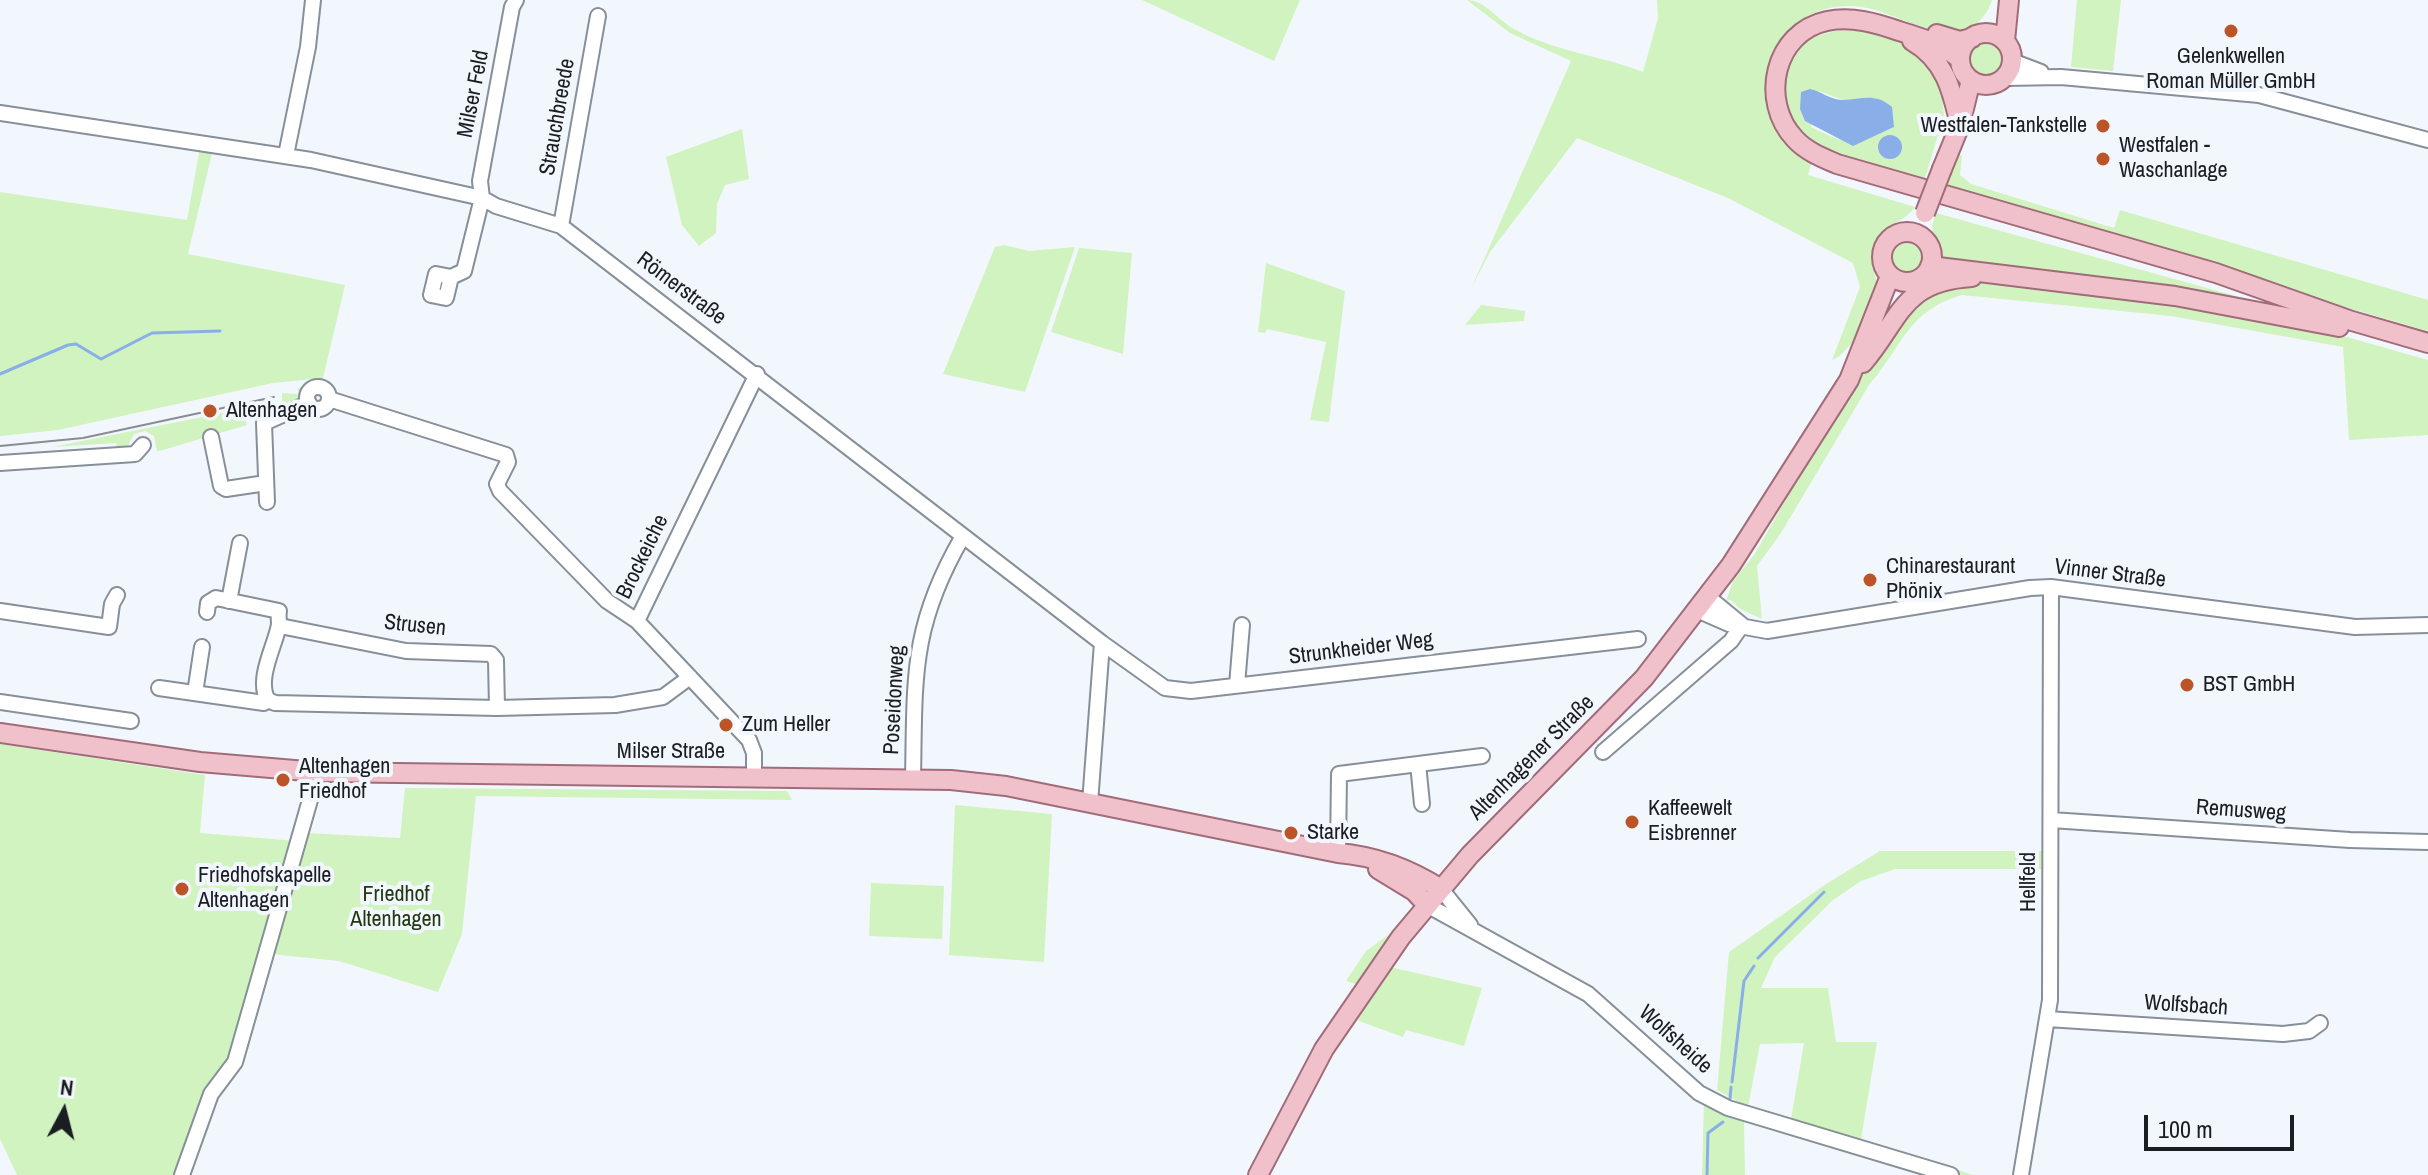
<!DOCTYPE html>
<meta charset="utf-8">
<style>
body{margin:0}
#map{position:relative;width:2428px;height:1175px;overflow:hidden;background:#f2f7fd;font-family:"Archivo Narrow",sans-serif}
canvas{display:block}
.north{position:absolute;left:24px;top:1071px;width:80px;height:80px;-webkit-text-stroke:6px #f2f7fd;paint-order:stroke;rotate:7deg;font-size:22px;font-weight:700;line-height:32px;text-align:center;color:#1a1d21}
.north::after{content:'';display:block;margin:auto;width:28px;height:36px;background:#1a1d21;clip-path:polygon(50% 0,100% 100%,50% 72%,0 100%)}
.scale{position:absolute;left:2144px;top:1115px;width:150px;height:36px;box-sizing:border-box;border:4px solid #1a1d21;border-top:0;padding-left:10px;font-size:24px;line-height:28px;white-space:nowrap;color:#1a1d21;-webkit-text-stroke:6px #f2f7fd;paint-order:stroke}
</style>
<div id="map">
<canvas width="2428" height="1175"></canvas>
<div class="north">N</div>
<div class="scale">100 m</div>
</div>
<script>
const ctx = document.querySelector('canvas').getContext('2d');
ctx.lineJoin = 'round';
function paint(path, color) {
  ctx.fillStyle = color;
  ctx.fill(path, 'evenodd');
}
function trace(path, color, width, dash) {
  ctx.strokeStyle = color;
  ctx.lineWidth = width;
  ctx.lineCap = dash ? 'butt' : 'round';
  ctx.setLineDash(dash || []);
  ctx.stroke(path);
}
function write(font, color, halo, rows, align = 'center') {
  ctx.font = font + ' "Archivo Narrow",sans-serif';
  ctx.lineWidth = 8;
  ctx.setLineDash([]);
  ctx.textBaseline = 'middle';
  ctx.strokeStyle = halo;
  ctx.fillStyle = color;
  for (const [text, x, y, turn = 0] of rows) {
    ctx.save();
    ctx.translate(x, y);
    ctx.rotate((+turn || 0) * Math.PI / 180);
    ctx.textAlign = isNaN(turn) ? turn : align;
    if (halo) ctx.strokeText(text, 0, 0);
    ctx.fillText(text, 0, 0);
    ctx.restore();
  }
}
paint(new Path2D(`
 M1142,0H1300L1274,61Z
 M1467,0C1485,0 1499,21 1514,29C1555,52 1600,55 1643,72L1658,18L1657,0H1992C1985,23 1966,35 1941,31C1909,27 1880,5 1847,6C1805,7 1772,35 1771,76C1771,83 1769,94 1771,101C1776,118 1801,145 1812,161L1808,175L1915,207C1903,224 1883,223 1874,244C1866,261 1877,270 1877,287C1876,306 1852,353 1832,360L1860,287L1853,263L1728,198L1577,138L1490,252L1471,289L1571,61L1510,33Z
 M2077,0H2121L2113,71L2071,67Z
 M1846,28C1873,30 1916,40 1932,64C1938,73 1941,84 1946,93L1942,95L1944,115L1923,185L1848,164L1795,133L1780,90L1789,60L1809,38ZM1819,91L1843,100L1875,98L1894,127C1854,146 1852,147 1811,127Z
 M1967 59a19 19 0 1 1 38 0a19 19 0 1 1-38 0Z
 M742,129L749,179L725,185L717,204L716,233L699,246L682,225L666,157Z
 M200,147L213,149L188,254L345,285L323,378L273,383L58,430L0,436V192L187,220Z
 M1958,154L1962,156L1960,175L1971,184L2114,228L2120,210L2428,300V331L1944,191Z
 M1936,213L2243,298L1937,263L1932,226Z
 M1888 258a19 19 0 1 1 38 0a19 19 0 1 1-38 0Z
 M1004,245L1029,251L1075,247L1025,392L943,374L995,247Z
 M1079,248L1132,253L1123,354L1051,332Z
 M1266,263L1345,291L1329,422L1310,420L1326,342L1267,329L1265,333L1258,332Z
 M1985,281L2181,305L2301,324L2428,360V435L2349,440L2343,347L2171,316L1962,295C1907,311 1903,346 1869,385L1781,533L1757,566L1762,619L1740,609L1731,600L1726,601L1733,581L1754,555L1848,392H1852L1853,385L1910,303L1960,282Z
 M1481,305L1525,311L1524,321L1465,325Z
 M307,386L302,400L282,411V393L298,394V388Z
 M277,402L244,415L247,425L163,450L157,451L154,436L145,431L134,434L127,448L117,451L116,443L52,447Z
 M0,744L205,775L200,833L297,841L230,1063L175,1175H17L0,1139Z
 M405,788L787,791L792,800L476,796L462,934L438,992L339,961L271,954L308,833L400,838Z
 M955,805L1052,814L1044,962L949,955Z
 M1880,851H2044V869H1895L1861,881L1833,900L1775,957L1761,988H1828L1836,1042H1877L1861,1139L1856,1142L1787,1123L1791,1119L1804,1043L1760,1044L1748,1107L1717,1090L1729,952L1826,884Z
 M871,883L944,886L942,939L869,936Z
 M1391,933L1356,984L1346,981L1366,951Z
 M1390,967L1482,988L1464,1046L1406,1030L1403,1037L1359,1021L1357,1013Z
 M1704,1101L1917,1170L1744,1122L1745,1175H1702Z
 M1868,1141L1973,1175H1960L1868,1145Z`), '#d1f3bf');
paint(new Path2D(`
 M1810,89C1820,91 1831,100 1842,100C1862,100 1874,92 1892,107L1894,127L1853,146L1805,121L1800,109L1801,92Z
 M1878 147a12 12 0 1 1 24 0a12 12 0 1 1-24 0Z`), '#89aee8');
trace(new Path2D(`
 M0,374L68,345L76,344L101,359L152,333L220,331
 M1758,958L1824,892
 M1732,1082L1744,981L1754,966
 M1730,1099L1731,1087
 M1707,1175L1708,1133L1723,1122`), '#89aee8', 3);
const minor = new Path2D(`
 M2012,61L2041,72
 M2005,78L2061,77L2259,95L2428,140
 M0,113L311,160L482,198L496,206L561,226L1102,643L1165,688L1191,691L1638,639
 M286,155L308,47L313,0
 M482,198L480,181L512,7L516,0
 M561,226L598,16
 M451,277L436,274L431,295L446,298L451,277L464,271L482,198
 M307 398a11 11 0 1 1 22 0a11 11 0 1 1-22 0Z
 M329,399L506,455L508,462L497,484L500,491L607,601L637,621L749,740L754,753V777
 M211,437L221,486L226,489L266,483
 M0,463L135,454L143,445
 M267,502L264,423L309,403
 M1708,597L1742,625
 M229,601L240,543
 M1697,610L1729,624L1767,631L2030,588L2051,587L2355,627L2428,625
 M0,611L109,627L112,604L117,595
 M207,612L208,603L216,598L279,611C278,615 279,619 279,624C277,642 255,679 268,700L275,703L497,708L615,705L663,697L690,677
 M637,621L757,374
 M280,626L406,651L491,654L496,660L497,708
 M1237,685L1242,625
 M159,688L264,703L268,700
 M195,693L202,647
 M0,702L131,721
 M1603,752L1731,641L1742,625
 M1418,764L1422,804
 M913,779C915,678 910,627 963,536
 M1090,803L1102,643
 M2051,820L2350,840L2428,842
 M1338,853L1339,774L1482,756
 M1441,889L1470,925
 M1427,905L1588,994L1699,1093L1728,1108L1951,1175
 M2047,1019L2283,1034L2309,1031L2320,1023
 M182,1175L211,1094L235,1062L318,772
 M2021,1175L2050,1000L2051,587`);
const major = new Path2D(`
 M1960 59a26 26 0 1 1 52 0a26 26 0 1 1-52 0Z
 M1937,34L1960,41L1972,38
 M1912,41C1945,60 1952,90 1960,125
 M2005,41L2009,0
 M1960,59C1942,44 1922,38 1899,31C1876,23 1852,16 1827,21C1774,32 1759,101 1795,139C1806,151 1821,157 1837,164L2216,273L2352,321L2428,343
 M1942,169L1960,125L1971,80
 M1882 257a25 25 0 1 1 50 0a25 25 0 1 1-50 0Z
 M1930,266L2175,296L2339,327
 M1863,363C1901,318 1902,281 1972,277
 M0,733L200,762L318,772L951,780L1006,786L1338,853C1376,856 1408,868 1441,889
 M1378,869L1414,891L1427,905
 M1258,1175L1324,1049L1401,937L1470,855L1644,678L1731,565L1849,380L1890,276`);
trace(minor, '#878f98', 18);
trace(major, '#a06c79', 22);
trace(minor, '#fff', 14);
trace(major, '#f1c1cb', 18);
trace(new Path2D(`
 M0,446L83,438L274,397`), '#898d92', 2);
const majorBridge = new Path2D(`
 M1925,213L1942,169`);
trace(majorBridge, '#a06c79', 22, []);
trace(majorBridge, '#f1c1cb', 18);
for (const [x, y, r, color] of [
 [2231,31,8,"#bb5527"],
 [2103,126,8,"#bb5527"],
 [2103,159,8,"#bb5527"],
 [210,411,8,"#bb5527"],
 [1870,580,8,"#bb5527"],
 [2187,685,8,"#bb5527"],
 [726,725,8,"#bb5527"],
 [283,780,8,"#bb5527"],
 [1632,822,8,"#bb5527"],
 [1291,833,8,"#bb5527"],
 [182,889,8,"#bb5527"]
]) {
  const dot = new Path2D();
  dot.arc(x, y, r, 0, 2 * Math.PI);
  ctx.fillStyle = color;
  ctx.fill(dot);
  trace(dot, '#f2f7fd', 3);
}
write('22px', '#1a1d21', '#f2f7fd', [
 ["Gelenkwellen",2231,57,"center"],
 ["Roman Müller GmbH",2231,82,"center"],
 ["Westfalen-Tankstelle",2087,126,"right"],
 ["Westfalen -",2119,146],
 ["Waschanlage",2119,171],
 ["Altenhagen",226,411],
 ["Chinarestaurant",1886,567],
 ["Phönix",1886,592],
 ["BST GmbH",2203,685],
 ["Zum Heller",742,725],
 ["Altenhagen",299,767],
 ["Friedhof",299,792],
 ["Kaffeewelt",1648,809],
 ["Eisbrenner",1648,834],
 ["Starke",1307,833],
 ["Friedhofskapelle",198,876],
 ["Altenhagen",198,901]
], 'left');
write('22px', '#1a1d21', '#f2f7fd', [
 ["Milser Feld",474,94,-79],
 ["Strauchbreede",558,117,-80],
 ["Römerstraße",681,289,37],
 ["Brockeiche",643,557,-64],
 ["Vinner Straße",2110,574,7],
 ["Strusen",415,626,6],
 ["Strunkheider Weg",1361,649,-7],
 ["Poseidonweg",895,700,-87],
 ["Milser Straße",671,752],
 ["Altenhagener Straße",1532,758,-45],
 ["Remusweg",2241,811,4],
 ["Hellfeld",2029,882,-90],
 ["Wolfsbach",2186,1006,4],
 ["Wolfsheide",1675,1040,42]
]);
write('22px', '#20390f', '#f2f7fd', [
 ["Friedhof",396,895],
 ["Altenhagen",396,920]
]);
</script>
